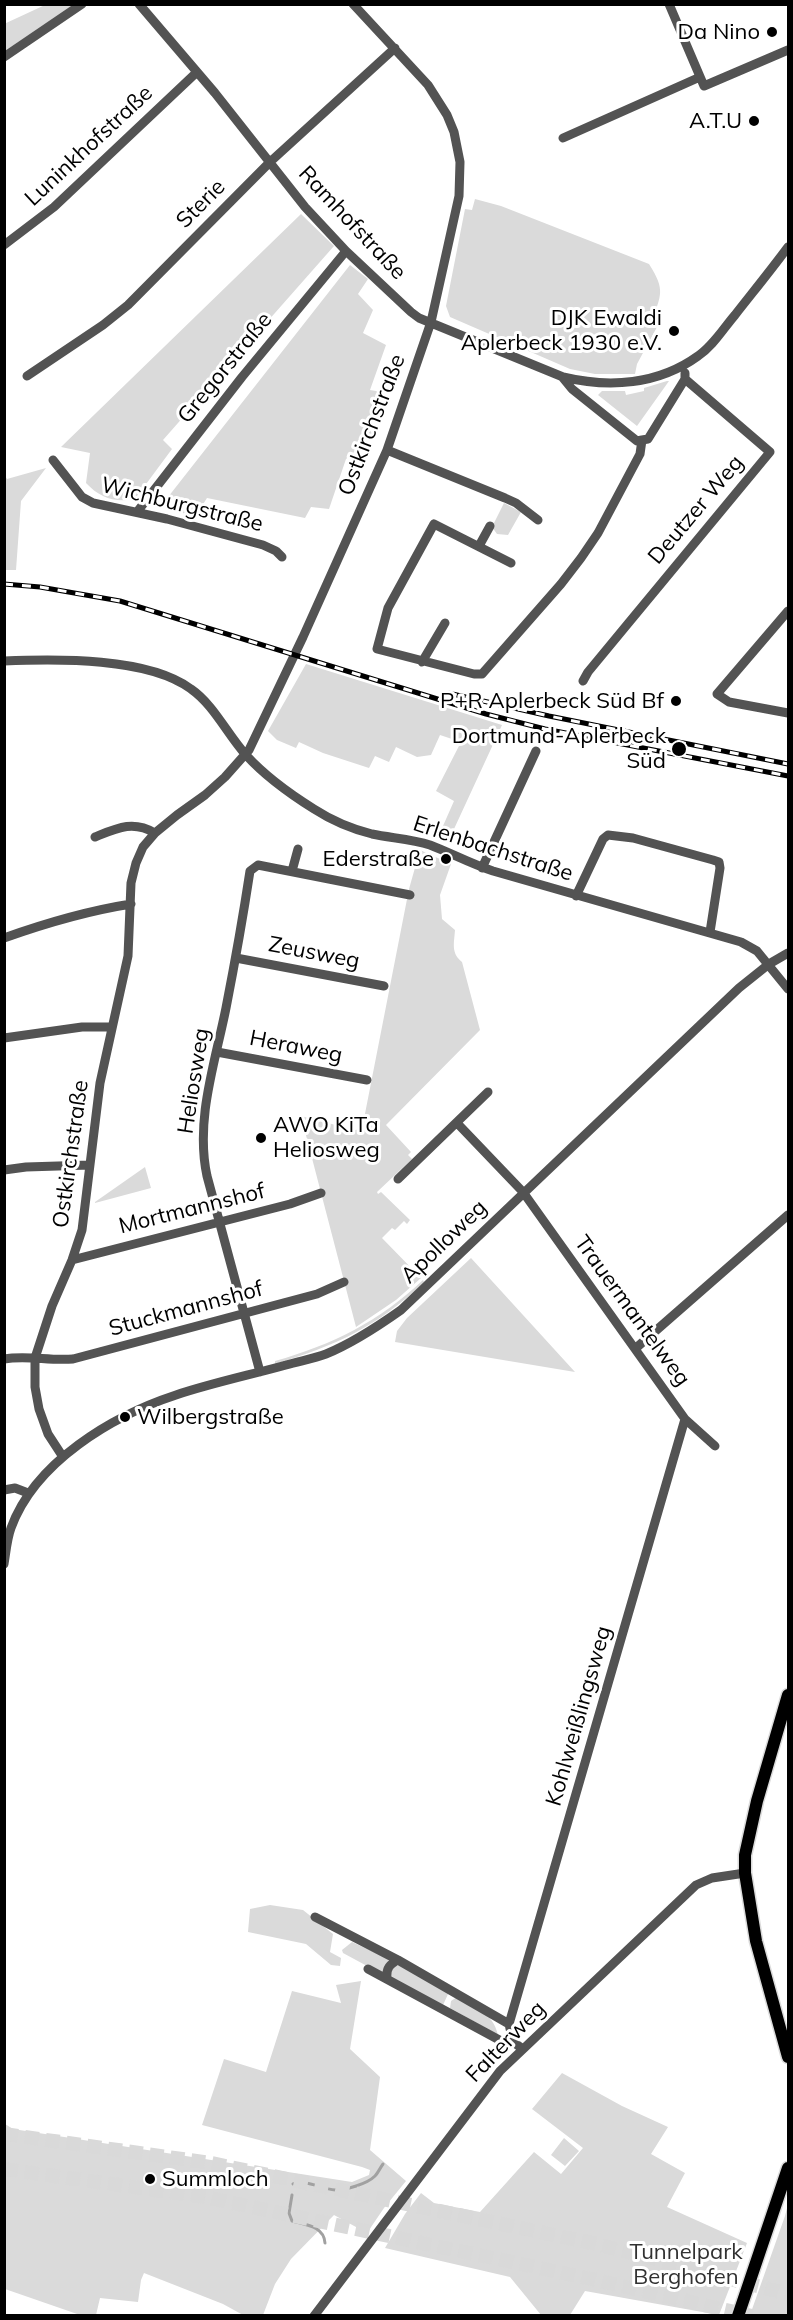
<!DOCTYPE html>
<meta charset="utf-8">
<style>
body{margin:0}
#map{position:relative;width:793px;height:2320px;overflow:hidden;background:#fff;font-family:Mulish,sans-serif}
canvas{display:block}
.frame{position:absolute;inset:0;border:6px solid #000;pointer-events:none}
</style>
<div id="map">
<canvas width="793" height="2320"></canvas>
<div class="frame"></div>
</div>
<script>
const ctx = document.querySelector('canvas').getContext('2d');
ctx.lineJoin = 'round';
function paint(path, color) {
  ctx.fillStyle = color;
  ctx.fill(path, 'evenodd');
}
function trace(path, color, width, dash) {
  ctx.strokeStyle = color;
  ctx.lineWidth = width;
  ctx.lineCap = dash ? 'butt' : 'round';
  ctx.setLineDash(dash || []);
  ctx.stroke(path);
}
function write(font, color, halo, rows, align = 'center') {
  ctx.font = font + ' Mulish,sans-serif';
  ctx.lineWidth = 6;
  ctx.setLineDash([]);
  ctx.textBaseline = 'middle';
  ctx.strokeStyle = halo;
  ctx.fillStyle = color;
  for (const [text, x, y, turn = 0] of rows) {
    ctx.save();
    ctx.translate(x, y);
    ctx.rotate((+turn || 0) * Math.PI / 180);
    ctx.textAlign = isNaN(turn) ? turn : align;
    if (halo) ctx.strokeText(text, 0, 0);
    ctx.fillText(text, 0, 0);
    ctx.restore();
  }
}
paint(new Path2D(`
 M45,5H73L5,51L4,24Z
 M475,199L501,206L649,264C666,291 661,294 651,324L657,327L637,364L635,374H595L570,369L450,317L446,306L465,209L472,210Z
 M301,214L334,246L163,440L172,449L135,499C115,503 100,498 86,483L90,453L61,447Z
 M350,265L368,279L358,294L373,310L363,333L386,345L370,390L382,392L372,437L346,459L329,509L311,507L305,518L207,498L195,517L161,506Z
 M667,381H669L637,426L598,395L602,391H625L626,395L644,391V388Z
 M46,468L21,501L16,570H5V476L7,479Z
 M504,503L521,512L508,535L497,534L492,527Z
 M306,664L502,725L448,842L439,835L454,801L436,791L461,742L440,735L431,755L417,757L396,747L389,762L375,756L369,768L323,753L299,742L296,748L277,740L268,731Z
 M420,850L451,864L440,895L442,919L455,930C454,944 451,953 462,962L480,1030L386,1125L411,1152L408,1155L412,1159L377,1192L378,1194L381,1192L410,1220L407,1224L404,1221L395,1230L392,1228L382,1238L421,1278L396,1300L356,1327L301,1116L355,1130L362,1129L409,889Z
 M145,1167L151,1188L95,1203V1202Z
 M471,1258L575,1372L395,1342L397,1331L407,1318Z
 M423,1280L424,1282C379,1326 335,1346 275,1364V1361C332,1345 380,1321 423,1280Z
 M270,1905L303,1910L333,1934L330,1952L341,1958L340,1966L331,1965L306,1944L248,1932L250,1909Z
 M352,1942L389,1959L384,1971L380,1973L343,1953L342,1950Z
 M400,1965L449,1992L443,2005L392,1978L389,1973L393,1966Z
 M361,1981L350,2049L380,2077L370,2150L406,2181L384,2208L367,2233L334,2215L291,2259L275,2284L263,2315H243L223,2304L144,2273L141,2280L138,2302L100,2298L96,2315H80L5,2289V2124L13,2129L352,2182L369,2175L370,2170L362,2167L202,2125L224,2059L266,2072L292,1991L341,2003L336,1985Z
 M457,1997C475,2008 493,2012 498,2035L450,2008L451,2001Z
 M562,2073L622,2106L668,2127L651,2154L685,2173L667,2207L747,2243L719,2315L585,2291L570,2315H541L510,2277L385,2248L405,2214L421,2193L434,2203L480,2212L534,2152L561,2174L583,2148L532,2109Z
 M564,2138L579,2151L565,2166L551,2155Z
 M788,2204V2315H750L785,2216Z`), '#dadada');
trace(new Path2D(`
 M293,2184C307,2179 321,2189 335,2190C346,2190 367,2184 375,2176C378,2173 380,2168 383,2164
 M292,2195L289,2213L292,2221C306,2225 324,2226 325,2243`), '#a1a1a1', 3);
trace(new Path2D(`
 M4,2134L211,2163L597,2244L788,2294
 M4,2169L205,2197L587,2278L752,2316`), '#d9d9d9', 14, [14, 7]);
const major = new Path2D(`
 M788,1695L757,1801L745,1855V1873L756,1941L788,2057
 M738,2316L788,2168`);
trace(major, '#dbdbdb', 15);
trace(new Path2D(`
 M139,4L215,93L305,207L346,251L411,312L419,318L563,377C609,388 658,385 698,356C713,346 723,329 735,315C753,292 771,270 788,247
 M669,4L704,86L788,50
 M4,57L82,4
 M563,138L700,77
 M4,245L54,207L197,72
 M27,376L103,325L128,305L270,162L395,48
 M563,378L572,389L637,441L642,440
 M642,440L648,439L685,379V373
 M387,450L505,498L516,503L538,520
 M53,460L82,497L93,503L167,519L263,545L276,551L282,557
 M137,512L242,377L346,251
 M479,546L490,526
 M511,563L434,524L388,608L377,649L474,674H482L561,584L581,558L598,533L640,454L642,440
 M788,611L717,694L729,702L788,713
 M4,661C57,659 148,657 191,689C214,705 227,734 246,755C265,776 290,794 314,809C331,820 352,829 372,834C391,838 412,839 430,845C451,853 471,864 493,871L741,942L757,951L788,989
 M422,662L445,623
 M583,681L588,672L626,626L770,452L685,379
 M95,837C117,828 133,820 155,833
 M482,868L536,751
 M292,871L298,849
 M576,896L603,839L608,835L633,838L713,860L719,862L720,868L710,932
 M4,938C46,923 87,911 131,904
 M236,958L384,986
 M4,1038L82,1027H111
 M217,1052L367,1080
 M457,1123L523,1192L685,1419L715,1446
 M4,1170L26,1167L90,1165
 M398,1179L488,1092
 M72,1260L290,1204L321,1193
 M636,1348L788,1215
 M4,1359C27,1355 49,1361 73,1359L317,1294L344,1282
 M260,1372L207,1176C195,1120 215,1063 226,1008C235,962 243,917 250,871L258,865L410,895
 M63,1457L48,1434L39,1409L35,1387V1358L52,1306L72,1260L82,1230L100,1083L128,956L131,883L136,863L143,847L155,833L177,815L205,795L225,777L249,750L303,637L387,450L431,322L459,196L460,162L454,132L447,115L428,85L353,4
 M4,1490L15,1488L28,1493
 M4,1564C6,1552 7,1539 11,1528C35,1462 112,1416 176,1395C212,1383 250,1375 286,1365C299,1361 313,1359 326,1354C353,1343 377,1327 401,1310L739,988L769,964L788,953
 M315,1917L398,1960L509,2024
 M368,1969L503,2042H513
 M387,1978C386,1968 390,1964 398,1960
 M523,2049L513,2042L509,2024L685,1419
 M314,2316L500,2071L696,1885L712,1878L745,1873`), '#535353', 9);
trace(major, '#000', 12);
const rail = new Path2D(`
 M4,584L40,587L120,601L486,714L545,729L788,776
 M448,693L549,716L788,764`);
trace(rail, '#000', 5);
trace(rail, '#fff', 3, [9]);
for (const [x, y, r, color] of [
 [772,32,6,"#000"],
 [754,121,6,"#000"],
 [674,331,6,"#000"],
 [676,701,6,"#000"],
 [679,749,8,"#000"],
 [446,859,6,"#000"],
 [261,1138,6,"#000"],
 [125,1417,6,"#000"],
 [150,2179,6,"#000"]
]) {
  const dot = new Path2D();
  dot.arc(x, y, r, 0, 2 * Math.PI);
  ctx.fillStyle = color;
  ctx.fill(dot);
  trace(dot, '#fff', 2);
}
write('22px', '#000', '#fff', [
 ["Da Nino",760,32],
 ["A.T.U",742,121],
 ["DJK Ewaldi",662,318],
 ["Aplerbeck 1930 e.V.",662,343],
 ["P+R Aplerbeck Süd Bf",664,701],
 ["Dortmund-Aplerbeck",666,736],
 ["Süd",666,761],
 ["Ederstraße",434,859],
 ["AWO KiTa",273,1125,"left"],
 ["Heliosweg",273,1150,"left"],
 ["Wilbergstraße",137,1417,"left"],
 ["Summloch",162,2179,"left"]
], 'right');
write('22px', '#000', '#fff', [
 ["Luninkhofstraße",89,146,-43],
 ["Sterie",201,204,-45],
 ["Ramhofstraße",352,223,47],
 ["Gregorstraße",225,368,-51],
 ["Ostkirchstraße",372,425,-69],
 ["Wichburgstraße",182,505,14],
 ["Deutzer Weg",696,510,-50],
 ["Erlenbachstraße",493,849,18],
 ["Zeusweg",314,953,11],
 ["Heraweg",296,1047,11],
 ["Heliosweg",194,1081,-81],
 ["Ostkirchstraße",71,1154,-82],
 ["Mortmannshof",192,1209,-14],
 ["Apolloweg",444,1242,-44],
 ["Stuckmannshof",186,1309,-15],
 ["Trauermantelweg",632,1311,54],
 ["Kohlweißlingsweg",579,1716,-74],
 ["Falterweg",506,2042,-46]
]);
write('22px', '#313131', '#fff', [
 ["Tunnelpark",686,2252],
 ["Berghofen",686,2277]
]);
</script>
